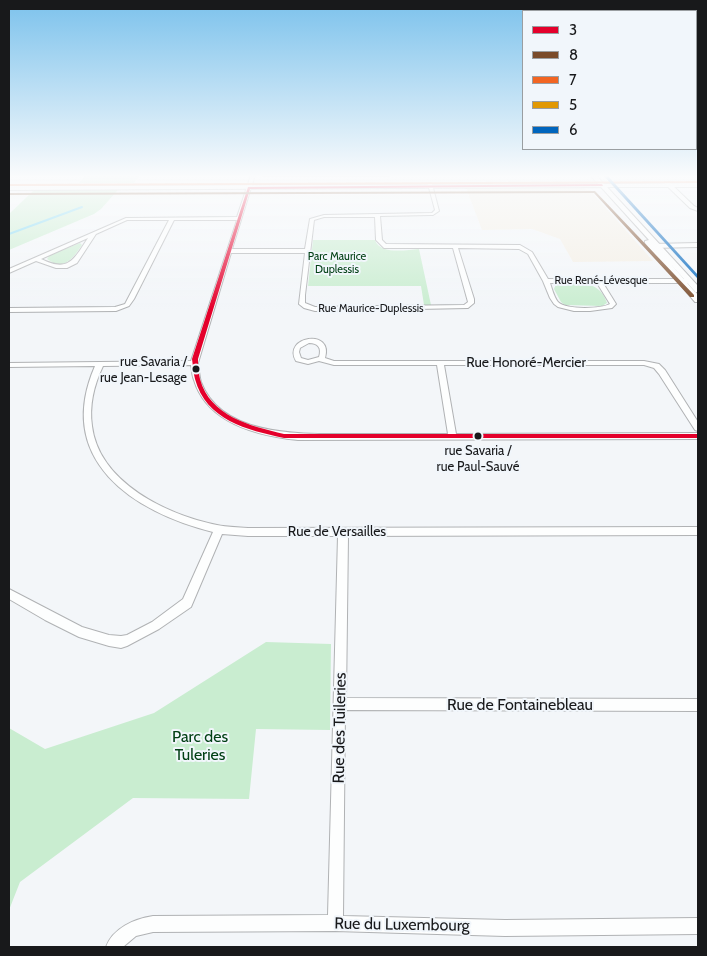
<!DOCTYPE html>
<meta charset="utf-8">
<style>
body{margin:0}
#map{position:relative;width:707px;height:956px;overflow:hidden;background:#f3f6f9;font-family:Cabin,sans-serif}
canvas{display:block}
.frame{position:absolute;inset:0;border:10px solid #18191b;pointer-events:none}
.legend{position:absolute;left:522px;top:10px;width:175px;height:140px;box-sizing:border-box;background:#f1f6fb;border:1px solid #9a9ea1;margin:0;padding:6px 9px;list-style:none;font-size:15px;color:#18191b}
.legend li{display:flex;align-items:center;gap:10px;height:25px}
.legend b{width:25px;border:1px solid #9a9ea1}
</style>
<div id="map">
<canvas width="707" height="956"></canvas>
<div class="frame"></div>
<ul class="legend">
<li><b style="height:6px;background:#e4002b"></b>3</li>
<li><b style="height:6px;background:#7a4b2a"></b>8</li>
<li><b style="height:6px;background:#f26522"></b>7</li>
<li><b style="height:6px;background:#e19803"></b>5</li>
<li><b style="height:6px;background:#0065bd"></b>6</li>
</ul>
</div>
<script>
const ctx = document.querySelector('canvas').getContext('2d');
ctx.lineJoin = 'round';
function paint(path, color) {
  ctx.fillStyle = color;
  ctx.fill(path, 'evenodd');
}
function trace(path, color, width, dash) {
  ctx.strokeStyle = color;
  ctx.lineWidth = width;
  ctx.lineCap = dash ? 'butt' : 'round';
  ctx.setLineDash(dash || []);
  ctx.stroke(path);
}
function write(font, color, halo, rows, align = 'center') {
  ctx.font = font + ' Cabin,sans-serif';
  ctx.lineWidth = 4;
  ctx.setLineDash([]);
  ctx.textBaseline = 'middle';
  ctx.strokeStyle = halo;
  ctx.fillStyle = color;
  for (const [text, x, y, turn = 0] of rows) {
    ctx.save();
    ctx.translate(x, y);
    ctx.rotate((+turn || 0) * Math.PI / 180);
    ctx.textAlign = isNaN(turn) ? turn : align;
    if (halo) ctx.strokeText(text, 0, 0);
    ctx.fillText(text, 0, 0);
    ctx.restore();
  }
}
paint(new Path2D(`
 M466,188H580L590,190L653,261L573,262L560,239L532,229L482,230Z`), '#f4efe5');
paint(new Path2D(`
 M86,175H140L134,183H79Z
 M34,190H118L101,209L94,214L9,250V214Z
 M313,240H375C380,255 406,250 419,249L431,305H424L421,286H308Z
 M80,243L82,245C73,258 64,272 47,259L50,255Z
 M556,284C577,281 600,280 607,303L602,306L565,305L561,302L554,289Z
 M266,642L331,644L330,730L256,729L249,799L133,798L20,882L9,910V728L45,749L154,713Z`), '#c9edd0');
trace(new Path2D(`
 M9,234L82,207`), '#7ad7f3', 2);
const minor = new Path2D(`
 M251,175H255L232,249H305L310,219L324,215L432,213L435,210L428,184L430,183L432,184L439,211L433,215L380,216L382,240L386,244L520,245L532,252L548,279H687L690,281L687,283H603L616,304L612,308L590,311H574L558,307L554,304L550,298L543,281L528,254L519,249L458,248L474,299V303L468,308L315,311L304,308L299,304L305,253H231L198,363C199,369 199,376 201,382C222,438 305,434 353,434C385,434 417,434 448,434L437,365H334L319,361L308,364L296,361C282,336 334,328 325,358L334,361H644L659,364L665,370L698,422V431L695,430L659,374L654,368L644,365H444L456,434L698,433V439L298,440C259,436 207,424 194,380C192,376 192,370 191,365L103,366C94,385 89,405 92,426C99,483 168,515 217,525C227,527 238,527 248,528L698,527V535L348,536L346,698L698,699V711L345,710L343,916L505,920L698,918V934L505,936L335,931L153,932L136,936L123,947H106C113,928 134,919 153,916L328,915L338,536H248L222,534L191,607L159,629L127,646L121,648L109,646L79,637L45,620L9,599V589L82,627L109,635L121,636L127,635L152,622L183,599L213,532C133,512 54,460 95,366L9,367V363L191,361L237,220H174L134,299L129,306L116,311L9,312V308L115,307L125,304L169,220H127L96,234L77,263L67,268H56L36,261L9,273V269L126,218L237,217ZM324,217H375L376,240L384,248H453L468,302L464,305L315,307L305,303V295L314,220ZM88,238C74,259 69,273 41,259ZM550,283H597L610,304C601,309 566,310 558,302C554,297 552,289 550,283ZM309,343C318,343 322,348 319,357L308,360L301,358L299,352L300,348Z
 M665,182H669L694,206L698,208V211L690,208L665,184Z
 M698,243V247L651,248L648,246L651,244Z`);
const tertiary = new Path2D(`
 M590,175H596L604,184L698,183V187H607L698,286V292H695L669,262L698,295V302H695L645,243V241L649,240L601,187L9,190V186L598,184Z`);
trace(minor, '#b0b2b4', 2);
trace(tertiary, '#b0b2b4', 2);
paint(minor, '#fdfefe');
paint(tertiary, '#fdfefe');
paint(new Path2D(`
 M602,184L603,186L250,189L198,359C198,365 198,372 200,379C210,416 250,426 284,434H698V438H284C247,430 206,420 195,379C193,372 193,365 192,359L248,187Z`), '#e4002b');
paint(new Path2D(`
 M595,191L694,295V297H690L594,193L9,195V193Z`), '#7a4b2a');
paint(new Path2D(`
 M698,181V183L9,186V184Z`), '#f26522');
paint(new Path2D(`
 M261,175H446L444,176L262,177Z`), '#e19803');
paint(new Path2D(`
 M603,175H607L698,275V278H697Z`), '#0065bd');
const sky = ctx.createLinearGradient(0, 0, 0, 309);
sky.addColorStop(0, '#7cc2ec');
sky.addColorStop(0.57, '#fafbfc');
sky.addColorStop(1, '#fafbfc00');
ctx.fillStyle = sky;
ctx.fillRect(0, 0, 707, 309);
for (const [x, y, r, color] of [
 [196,369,4.5,"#18191b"],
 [478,436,4.5,"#18191b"]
]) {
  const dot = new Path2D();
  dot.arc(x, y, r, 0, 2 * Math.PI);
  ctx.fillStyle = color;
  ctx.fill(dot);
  trace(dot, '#f1f6fb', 2);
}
write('11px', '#024015', '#f1f6fb', [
 ["Parc Maurice",337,257],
 ["Duplessis",337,270]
]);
write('11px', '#18191b', '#f1f6fb', [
 ["Rue René-Lévesque",601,281],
 ["Rue Maurice-Duplessis",371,309]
]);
write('13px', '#18191b', '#f1f6fb', [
 ["rue Savaria /",187,362],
 ["rue Jean-Lesage",187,378],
 ["rue Savaria /",478,451,"center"],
 ["rue Paul-Sauvé",478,467,"center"]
], 'right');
write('14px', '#18191b', '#f1f6fb', [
 ["Rue Honoré-Mercier",526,363],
 ["Rue de Versailles",337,532]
]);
write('16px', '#18191b', '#f1f6fb', [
 ["Rue de Fontainebleau",520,705],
 ["Rue des Tuileries",340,728,-89],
 ["Rue du Luxembourg",402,925,1]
]);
write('16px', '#024015', '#f1f6fb', [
 ["Parc des",200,737],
 ["Tuleries",200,755]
]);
</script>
